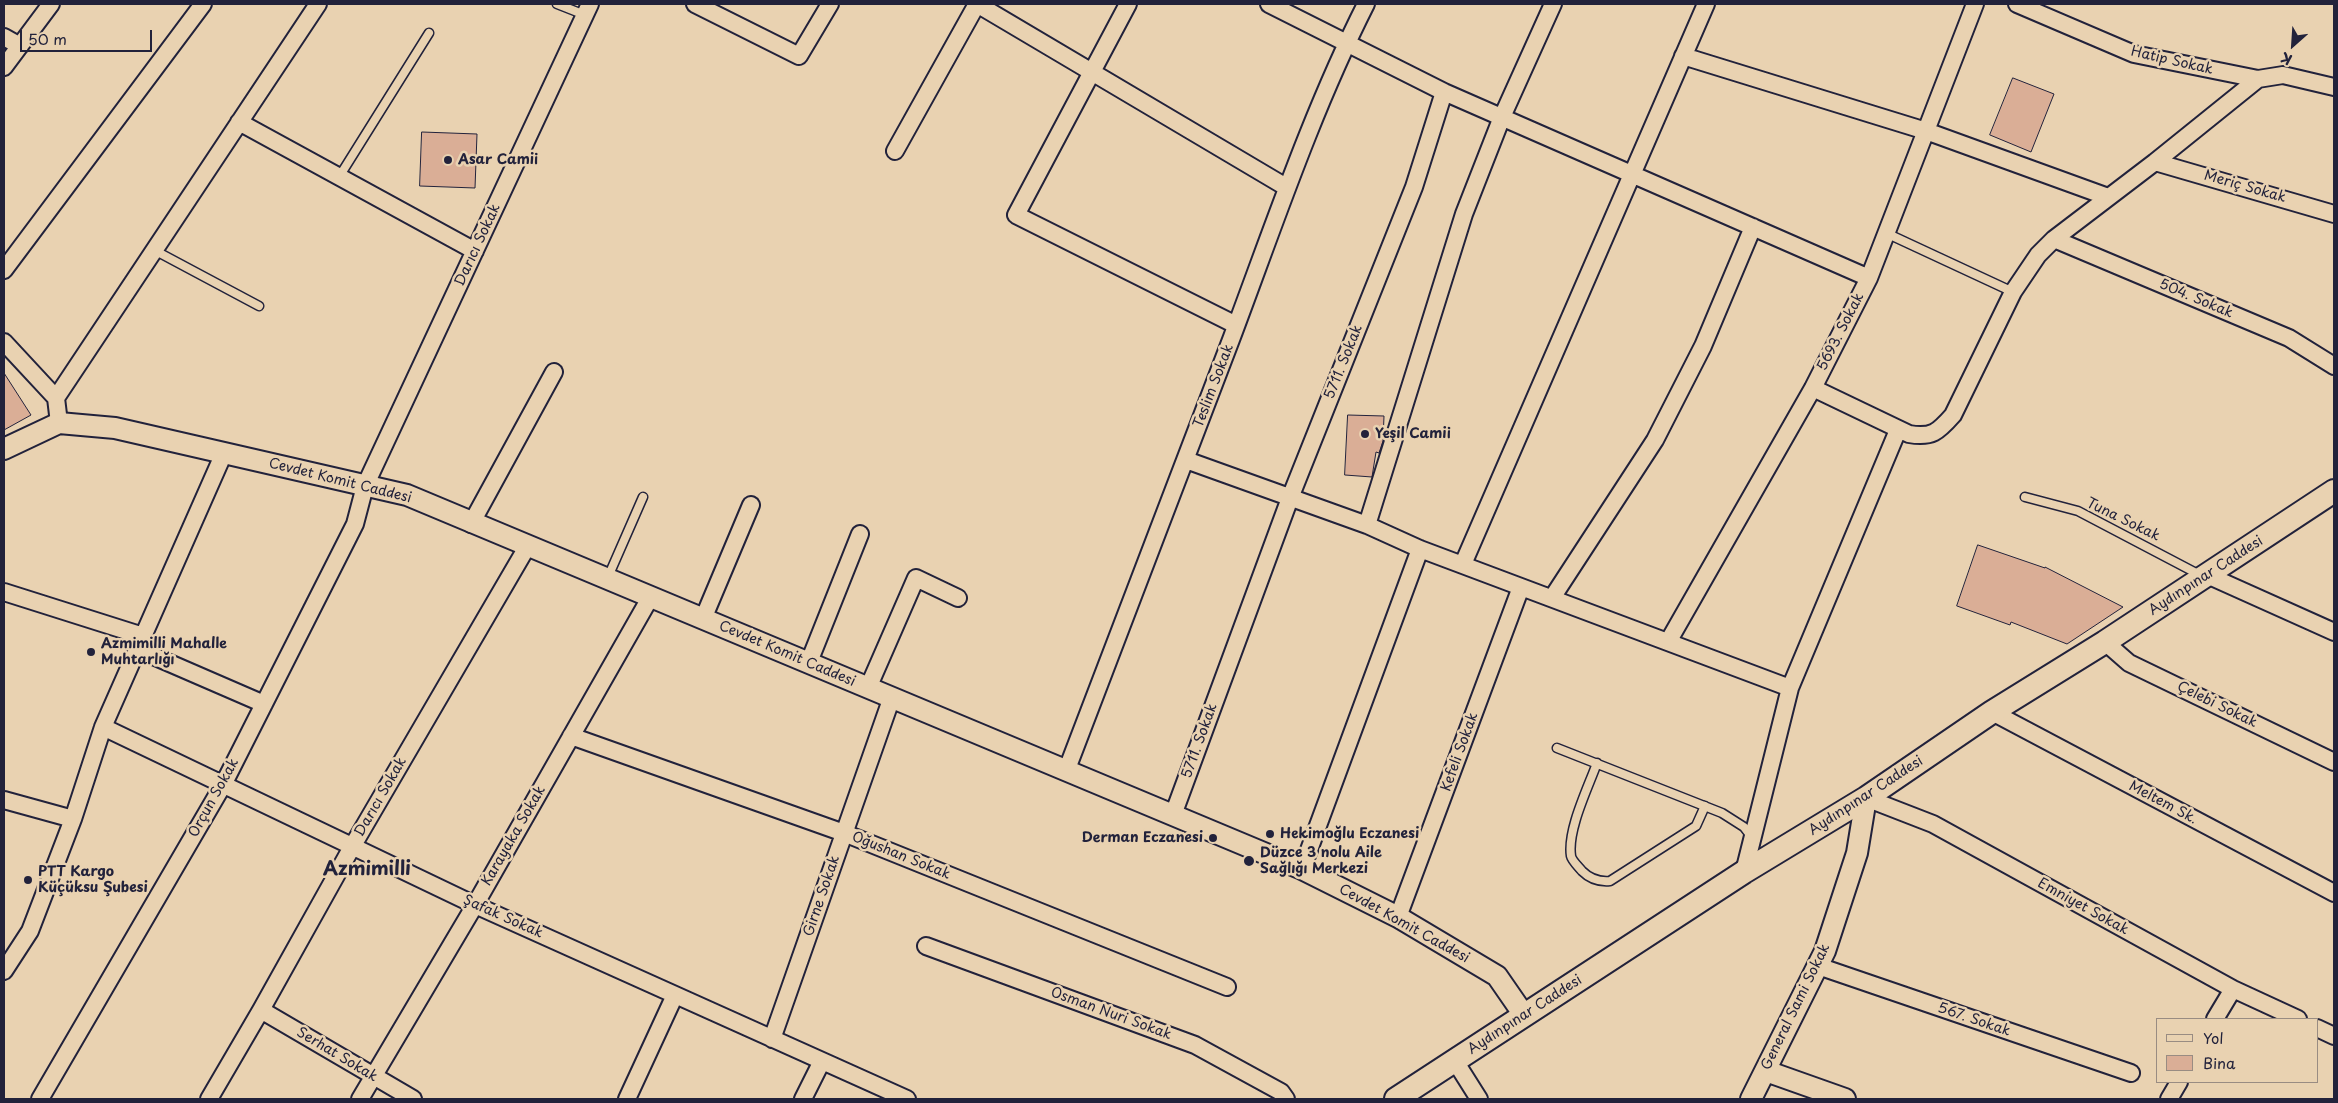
<!DOCTYPE html>
<meta charset="utf-8">
<style>
body{margin:0}
#map{position:relative;width:2338px;height:1103px;overflow:hidden;background:#e9d2b1;font-family:"Playpen Sans",sans-serif}
canvas{display:block}
.frame{position:absolute;inset:0;border:5px solid #22223b;pointer-events:none}
.legend{position:absolute;left:2156px;top:1018px;width:162px;height:65px;box-sizing:border-box;background:#e9d2b1;border:1px solid #998c82;margin:0;padding:6px 9px;list-style:none;font-size:15px;color:#22223b}
.legend li{display:flex;align-items:center;gap:10px;height:25px}
.legend b{width:25px;border:1px solid #998c82}
.north{position:absolute;left:2268px;top:20px;width:50px;height:50px;-webkit-text-stroke:4px #e9d2b1;paint-order:stroke;rotate:206deg;font-size:14px;font-weight:700;line-height:20px;text-align:center;color:#22223b}
.north::after{content:'';display:block;margin:auto;width:18px;height:22px;background:#22223b;clip-path:polygon(50% 0,100% 100%,50% 72%,0 100%)}
.scale{position:absolute;left:20px;top:30px;width:132px;height:22px;box-sizing:border-box;border:2px solid #22223b;border-top:0;padding-left:6px;font-size:15px;line-height:18px;white-space:nowrap;color:#22223b;-webkit-text-stroke:4px #e9d2b1;paint-order:stroke}
</style>
<div id="map">
<canvas width="2338" height="1103"></canvas>
<div class="frame"></div>
<ul class="legend">
<li><b style="height:6px;background:#e9d2b1"></b>Yol</li>
<li><b style="height:14px;background:#daae96"></b>Bina</li>
</ul>
<div class="north">K</div>
<div class="scale">50 m</div>
</div>
<script>
const ctx = document.querySelector('canvas').getContext('2d');
ctx.lineJoin = 'round';
function paint(path, color) {
  ctx.fillStyle = color;
  ctx.fill(path, 'evenodd');
}
function trace(path, color, width, dash) {
  ctx.strokeStyle = color;
  ctx.lineWidth = width;
  ctx.lineCap = dash ? 'butt' : 'round';
  ctx.setLineDash(dash || []);
  ctx.stroke(path);
}
function write(font, color, halo, rows, align = 'center') {
  ctx.font = font + ' "Playpen Sans",sans-serif';
  ctx.lineWidth = 5;
  ctx.setLineDash([]);
  ctx.textBaseline = 'middle';
  ctx.strokeStyle = halo;
  ctx.fillStyle = color;
  for (const [text, x, y, turn = 0] of rows) {
    ctx.save();
    ctx.translate(x, y);
    ctx.rotate((+turn || 0) * Math.PI / 180);
    ctx.textAlign = isNaN(turn) ? turn : align;
    if (halo) ctx.strokeText(text, 0, 0);
    ctx.fillText(text, 0, 0);
    ctx.restore();
  }
}
const building = new Path2D(`
 M2013,78L2054,94L2031,152L1990,135Z
 M422,132L477,134L475,188L420,186Z
 M4,373L31,415L4,430Z
 M1348,415L1384,416L1383,441L1379,453L1376,452L1372,477L1345,475Z
 M1978,545L2045,568V567L2123,607L2067,644L2011,622L2010,625L1957,606Z`);
paint(building, '#daae96');
trace(building, '#22223b', 1);
const service = new Path2D(`
 M557,4L585,15
 M339,177L429,33
 M1886,233L2013,292
 M154,250L259,306
 M2025,497L2078,511L2200,575
 M608,577L643,497
 M1557,748L1722,813L1744,827L1751,836
 M1597,763C1588,788 1567,830 1571,856C1572,861 1579,867 1582,871C1590,879 1599,882 1610,881L1696,826L1705,806`);
const minor = new Path2D(`
 M695,4L799,56L830,4
 M977,4L1286,187
 M1128,4L1016,215L1236,325
 M2017,4L2134,54L2258,79L2283,75L2334,87
 M4,37L20,46
 M1683,56L1926,131L2108,197
 M4,67L51,4
 M1444,92L1869,278
 M239,122L475,251
 M895,151L977,4
 M2155,162L2334,214
 M2054,239L2289,338L2334,366
 M4,270L203,4
 M4,342L56,398L59,423
 M1813,388L1909,434C1932,438 1938,432 1953,415L2013,292L2038,255L2054,239L2155,162L2258,79
 M56,398L318,4
 M1186,460L1367,525L1420,549L1790,688
 M471,524L554,372
 M1367,525L1464,214L1502,117L1553,4
 M1463,564L1706,4
 M2207,575L2334,632
 M4,592L143,636
 M1552,598L1655,440L1703,346L1753,227
 M703,619L751,505
 M1668,642L1813,388L1869,278L1975,4
 M2105,642L2129,663L2334,762
 M137,649L264,704
 M809,662L860,534
 M868,688L916,578L958,598
 M1992,712L2334,893
 M103,727L475,905L907,1099
 M571,736L844,833L1227,987
 M1067,769C1122,626 1178,482 1232,337C1274,225 1312,111 1366,4
 M1866,798L1933,824L2233,989L2298,1019
 M4,800L73,819
 M1173,815L1290,498L1414,187L1444,92L1269,4
 M1302,869L1420,549
 M1744,872L1790,688L1898,430
 M1398,917L1521,587
 M926,946L1195,1045L1281,1092L1286,1099
 M1818,966L2131,1073
 M4,971L30,931L73,819L103,727L224,453
 M261,1010L413,1099
 M2215,1019L2233,989
 M2317,1028L2334,1036
 M772,1039L892,697
 M1455,1061L1479,1099
 M40,1099L223,785L355,524L365,486L590,4
 M209,1099L261,1010L352,847L527,547
 M360,1099L475,905L650,598
 M627,1099L675,995
 M803,1099L822,1061
 M2169,1099L2179,1082`);
const tertiary = new Path2D(`
 M4,449L59,423L115,428L407,495L1302,869L1398,917L1497,976L1524,1015
 M1766,1071L1845,1099
 M1751,1099L1825,951L1857,853L1866,798`);
const secondary = new Path2D(`
 M1396,1099L1744,872L1866,798L1992,712L2105,642L2334,491`);
trace(service, '#22223b', 11);
trace(minor, '#22223b', 20);
trace(tertiary, '#22223b', 24);
trace(secondary, '#22223b', 26);
trace(service, '#e9d2b1', 8);
trace(minor, '#e9d2b1', 16);
trace(tertiary, '#e9d2b1', 20);
trace(secondary, '#e9d2b1', 22);
for (const [x, y, r, color] of [
 [448,160,5,"#22223b"],
 [1365,434,5,"#22223b"],
 [91,652,5,"#22223b"],
 [1270,834,5,"#22223b"],
 [1213,838,5,"#22223b"],
 [1249,861,6,"#22223b"],
 [28,880,5,"#22223b"]
]) {
  const dot = new Path2D();
  dot.arc(x, y, r, 0, 2 * Math.PI);
  ctx.fillStyle = color;
  ctx.fill(dot);
  trace(dot, '#e9d2b1', 2);
}
write('14px', '#22223b', '#e9d2b1', [
 ["Hatip Sokak",2172,61,13],
 ["Meriç Sokak",2245,187,16],
 ["Darıcı Sokak",478,245,-65],
 ["504. Sokak",2196,299,23],
 ["5693. Sokak",1841,332,-63],
 ["5711. Sokak",1344,362,-68],
 ["Teslim Sokak",1214,386,-69],
 ["Cevdet Komit Caddesi",340,481,14],
 ["Tuna Sokak",2123,520,26],
 ["Aydınpınar Caddesi",2206,576,-33],
 ["Cevdet Komit Caddesi",787,654,23],
 ["Çelebi Sokak",2217,705,26],
 ["5711. Sokak",1200,741,-70],
 ["Kefeli Sokak",1460,752,-70],
 ["Aydınpınar Caddesi",1866,796,-33],
 ["Darıcı Sokak",381,797,-60],
 ["Orçun Sokak",214,798,-61],
 ["Meltem Sk.",2163,803,28],
 ["Karayaka Sokak",514,836,-60],
 ["Oğushan Sokak",901,856,22],
 ["Girne Sokak",822,896,-71],
 ["Emniyet Sokak",2083,907,29],
 ["Şafak Sokak",503,917,24],
 ["Cevdet Komit Caddesi",1404,924,29],
 ["General Sami Sokak",1796,1007,-64],
 ["Osman Nuri Sokak",1111,1014,20],
 ["Aydınpınar Caddesi",1525,1015,-33],
 ["567. Sokak",1974,1020,19],
 ["Serhat Sokak",337,1055,31]
]);
write('bold 14px', '#22223b', '#e9d2b1', [
 ["Asar Camii",458,160],
 ["Yeşil Camii",1375,434],
 ["Azmimilli Mahalle",101,644],
 ["Muhtarlığı",101,660],
 ["Hekimoğlu Eczanesi",1280,834],
 ["Derman Eczanesi",1203,838,"right"],
 ["Düzce 3 nolu Aile",1260,853],
 ["Sağlığı Merkezi",1260,869],
 ["PTT Kargo",38,872],
 ["Küçüksu Şubesi",38,888]
], 'left');
write('bold 19px', '#22223b', '#e9d2b1', [
 ["Azmimilli",367,870]
]);
</script>
